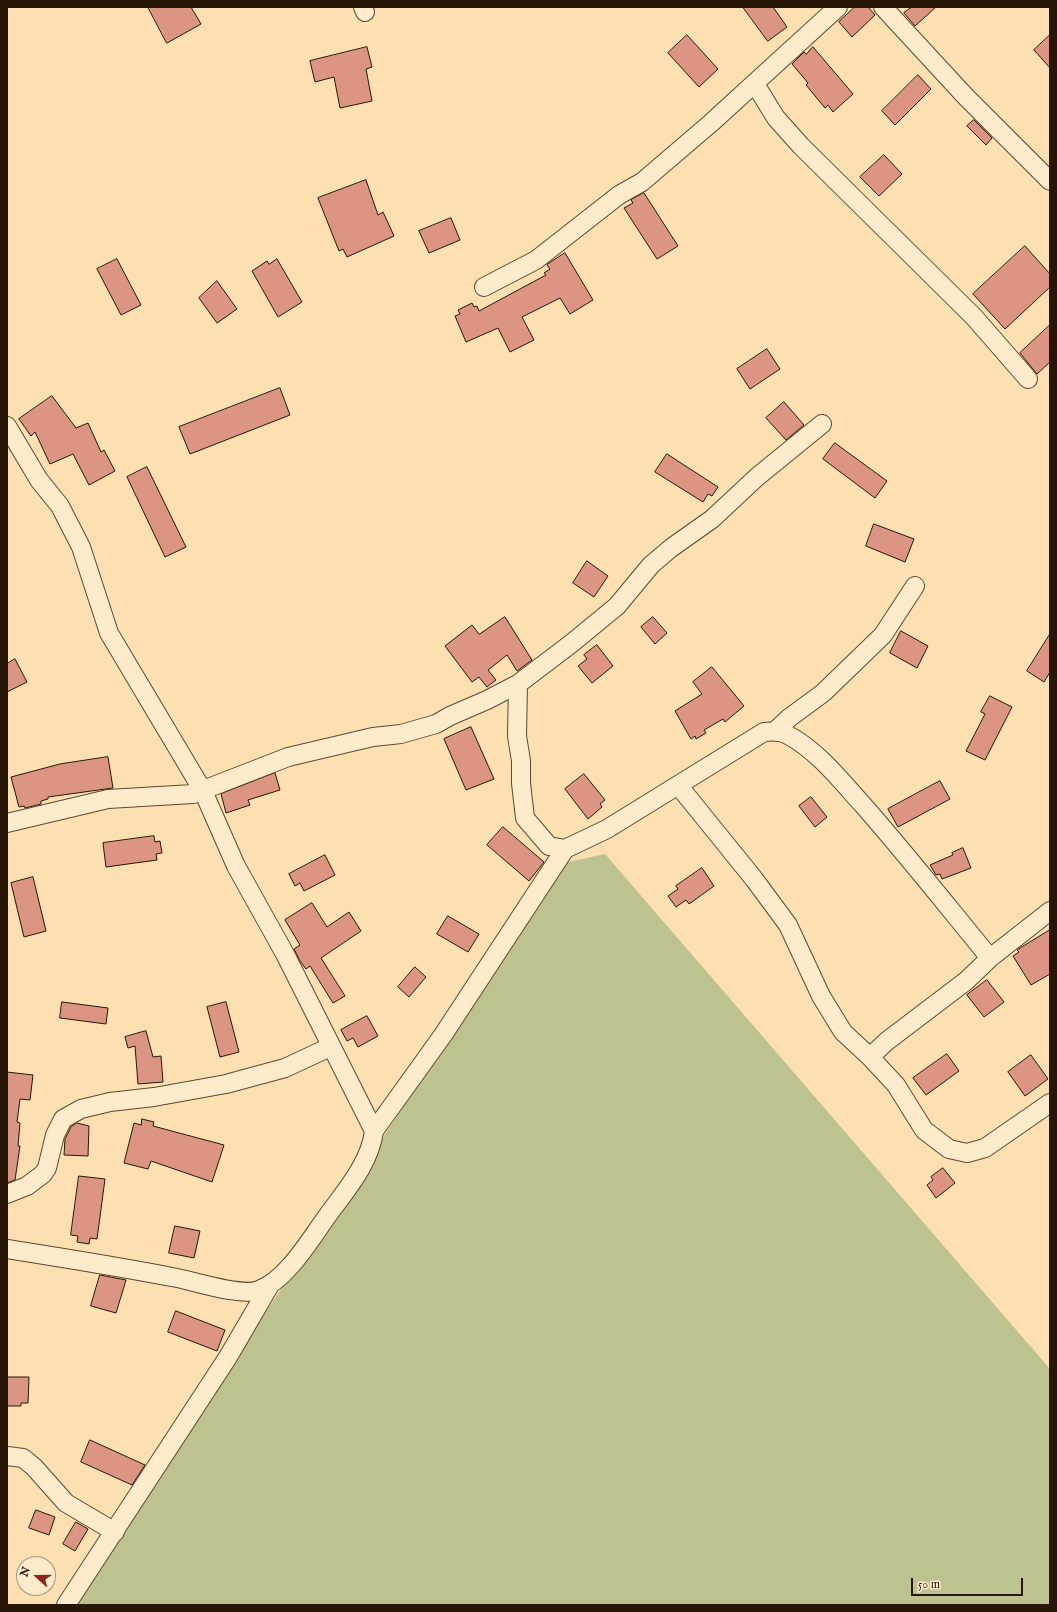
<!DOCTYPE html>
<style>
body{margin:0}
#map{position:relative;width:1057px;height:1612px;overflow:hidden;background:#fde0b1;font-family:"IM FELL English",serif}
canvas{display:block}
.frame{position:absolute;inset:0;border:8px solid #271606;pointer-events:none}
.north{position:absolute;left:16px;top:1556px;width:40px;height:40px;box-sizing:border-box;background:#feebcc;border:1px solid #a8967d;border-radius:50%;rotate:291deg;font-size:11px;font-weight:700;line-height:16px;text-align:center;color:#271606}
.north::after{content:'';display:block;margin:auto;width:14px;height:18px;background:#8f2418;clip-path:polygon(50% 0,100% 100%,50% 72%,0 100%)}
.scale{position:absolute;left:911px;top:1578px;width:112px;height:18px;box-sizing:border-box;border:2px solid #271606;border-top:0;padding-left:5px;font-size:12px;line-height:14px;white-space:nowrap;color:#271606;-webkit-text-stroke:3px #feebcc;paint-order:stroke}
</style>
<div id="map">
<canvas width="1057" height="1612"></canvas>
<div class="frame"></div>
<div class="north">N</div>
<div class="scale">50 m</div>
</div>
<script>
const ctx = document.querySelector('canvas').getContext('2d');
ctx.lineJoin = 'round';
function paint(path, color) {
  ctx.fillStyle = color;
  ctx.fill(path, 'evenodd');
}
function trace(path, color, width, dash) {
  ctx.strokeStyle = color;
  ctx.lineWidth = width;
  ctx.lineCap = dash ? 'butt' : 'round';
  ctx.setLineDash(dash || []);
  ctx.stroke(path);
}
paint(new Path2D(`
 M605,854L1050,1369V1605H69L568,862Z`), '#bcc38e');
const building = new Path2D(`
 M148,7H191L201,24L167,43Z
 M743,7H773L787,27L768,41Z
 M855,7H868L875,15L852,37L839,22Z
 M912,7H936L915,26L904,13Z
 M687,35L718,69L699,87L668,53Z
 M1050,35V68L1034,50Z
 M367,47L372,67L366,69L372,101L340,108L334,77L315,82L310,61Z
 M813,47L853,94L833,112L828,105L825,108L806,85L808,83L792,64L804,52L806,54Z
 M918,75L931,89L895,125L882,111Z
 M974,120L992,138L986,145L967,126Z
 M884,155L902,174L879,196L860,177Z
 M366,180L378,215L383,212L394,236L347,257L343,249L339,251L318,198Z
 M644,193L678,246L657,259L624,208L633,203L631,200Z
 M451,218L460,240L429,253L419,231Z
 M1025,246L1050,274V287L1005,329L973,294Z
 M565,253L593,300L570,314L560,298L522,317L534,340L510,352L498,328L466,342L455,316L460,314L458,310L472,303L474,307L477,306L479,311L546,275L544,273L550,269L547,265Z
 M117,259L141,305L121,315L97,269Z
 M277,259L302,302L278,317L252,271L267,261L269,264Z
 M217,281L237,309L217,323L199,298Z
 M1050,325V362L1037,374L1020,353Z
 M767,349L780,369L750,389L737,369Z
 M280,388L290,415L190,454L179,427Z
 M52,396L76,428L88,423L101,452L104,450L115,471L89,485L73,454L50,464L35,432L31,436L19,419Z
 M784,402L804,425L786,440L766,418Z
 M835,443L887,481L875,498L823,459Z
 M667,454L718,487L712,496L708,494L703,502L655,472Z
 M147,467L186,547L165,557L127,477Z
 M874,524L914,539L905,562L866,546Z
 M587,561L608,576L594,597L573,583Z
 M505,617L532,660L517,671L507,655L488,670L496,680L487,687L479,677L472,682L445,646L472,625L479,634Z
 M653,617L667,633L655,644L641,627Z
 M901,631L928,646L917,668L890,653Z
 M1050,634V672L1044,682L1027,671Z
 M597,645L613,666L592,683L578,666L587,659L584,655Z
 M15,659L27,682L7,692V664Z
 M712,667L744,706L725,722L723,719L704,730L706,733L696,739L695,736L691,739L675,711L702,694L693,682Z
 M990,696L1012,707L985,760L966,751L985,714L981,712Z
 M471,727L494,779L466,790L444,739Z
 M108,757L113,788L48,797V799L41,801V804L25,808L24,806L19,807L11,777L60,764Z
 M275,773L280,790L248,800L250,805L226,813L221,794Z
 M584,774L605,800L600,804L602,807L588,819L565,789Z
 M940,781L950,799L898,827L888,809Z
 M811,797L827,817L815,827L799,806Z
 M503,827L544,862L529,881L487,845Z
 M154,836L155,842L160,841L162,853L156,854L157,860L106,867L103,843Z
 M963,848L971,868L942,879L940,874L936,875L930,865L953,855L952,853Z
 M325,855L335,875L304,891L300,883L295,886L289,874Z
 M702,868L714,886L689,904L686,900L676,907L668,896L678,889L676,886Z
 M33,877L46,931L24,937L11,883Z
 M312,903L327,927L349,912L361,931L321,958L345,996L333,1003L310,966L306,969L300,961L294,949L300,945L285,920Z
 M448,916L479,934L468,952L437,934Z
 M1050,930V974L1031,985L1013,956L1019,952L1017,950L1020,948Z
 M415,967L426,977L409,997L398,987Z
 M987,980L1004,1002L984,1017L967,995Z
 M62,1002L108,1008L106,1024L60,1018Z
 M226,1002L239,1052L220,1057L207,1007Z
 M367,1016L378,1036L358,1047L353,1038L347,1041L341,1030Z
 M146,1031L153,1057L161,1056L163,1082L138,1084L135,1046L128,1048L125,1037Z
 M947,1054L959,1071L926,1095L913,1078Z
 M1031,1055L1048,1079L1025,1096L1008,1072Z
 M7,1072L33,1075L30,1100L20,1099L17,1122L20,1123L18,1146H20L15,1180L7,1183Z
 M142,1119L154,1122L153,1126L224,1145L212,1182L151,1161L148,1169L124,1163L134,1123L141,1125Z
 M77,1123L89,1126L88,1156L64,1155L65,1139L71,1127Z
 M943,1168L955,1183L936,1198L927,1185L933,1180L931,1177Z
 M79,1176L105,1179L97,1239L90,1238L89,1244L77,1242L78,1236L71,1235Z
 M175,1226L200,1231L194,1258L169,1253Z
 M100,1275L126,1280L116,1313L91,1306Z
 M176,1311L225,1330L217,1351L168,1332Z
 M7,1377H29L28,1403H21V1406H7Z
 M90,1440L145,1465L132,1485L81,1462Z
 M36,1510L55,1517L49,1535L29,1528Z
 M76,1522L88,1529L75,1551L63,1544Z`);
paint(building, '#dc9583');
trace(building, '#271606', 1);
const minor = new Path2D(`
 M363,7L365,12
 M883,7L966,97L1050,181
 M755,84L776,118L801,146L974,317L1028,379
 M484,287L536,260L619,195L642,182L711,123L838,7
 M7,426L39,480L60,506L81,547L109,633L203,791L236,866L285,954L374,1131C370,1163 346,1190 328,1215C311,1238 287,1280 259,1290C242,1297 197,1282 177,1278C121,1267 64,1258 7,1249
 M518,684L517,736L521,761V783L525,818L549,846L565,849L607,829L764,732C773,731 780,731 788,735C818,751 841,781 863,805C907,855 948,907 990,958L966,981L887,1041L870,1057L896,1085L924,1130L949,1149L967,1153L985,1148L1050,1103
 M775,731L789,718L823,693L883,635L915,586
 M678,785L754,879L788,925L821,996L843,1032L870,1057
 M7,823L108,799L193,794L288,757L373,737L401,734L436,724L450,716L487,700L518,684L572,643L617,606L651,565L671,548L712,519L757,477L822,424
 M990,958L1050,911
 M374,1131L443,1035L565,849
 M7,1194L27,1186L43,1174L47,1168L55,1135L63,1119L81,1109L110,1102L154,1097L226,1084L285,1068L330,1047
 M7,1456L23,1458L34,1467L66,1503L115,1532
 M66,1605L228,1357L270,1285`);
trace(minor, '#5c4831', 20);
trace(minor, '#feebcc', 18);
</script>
